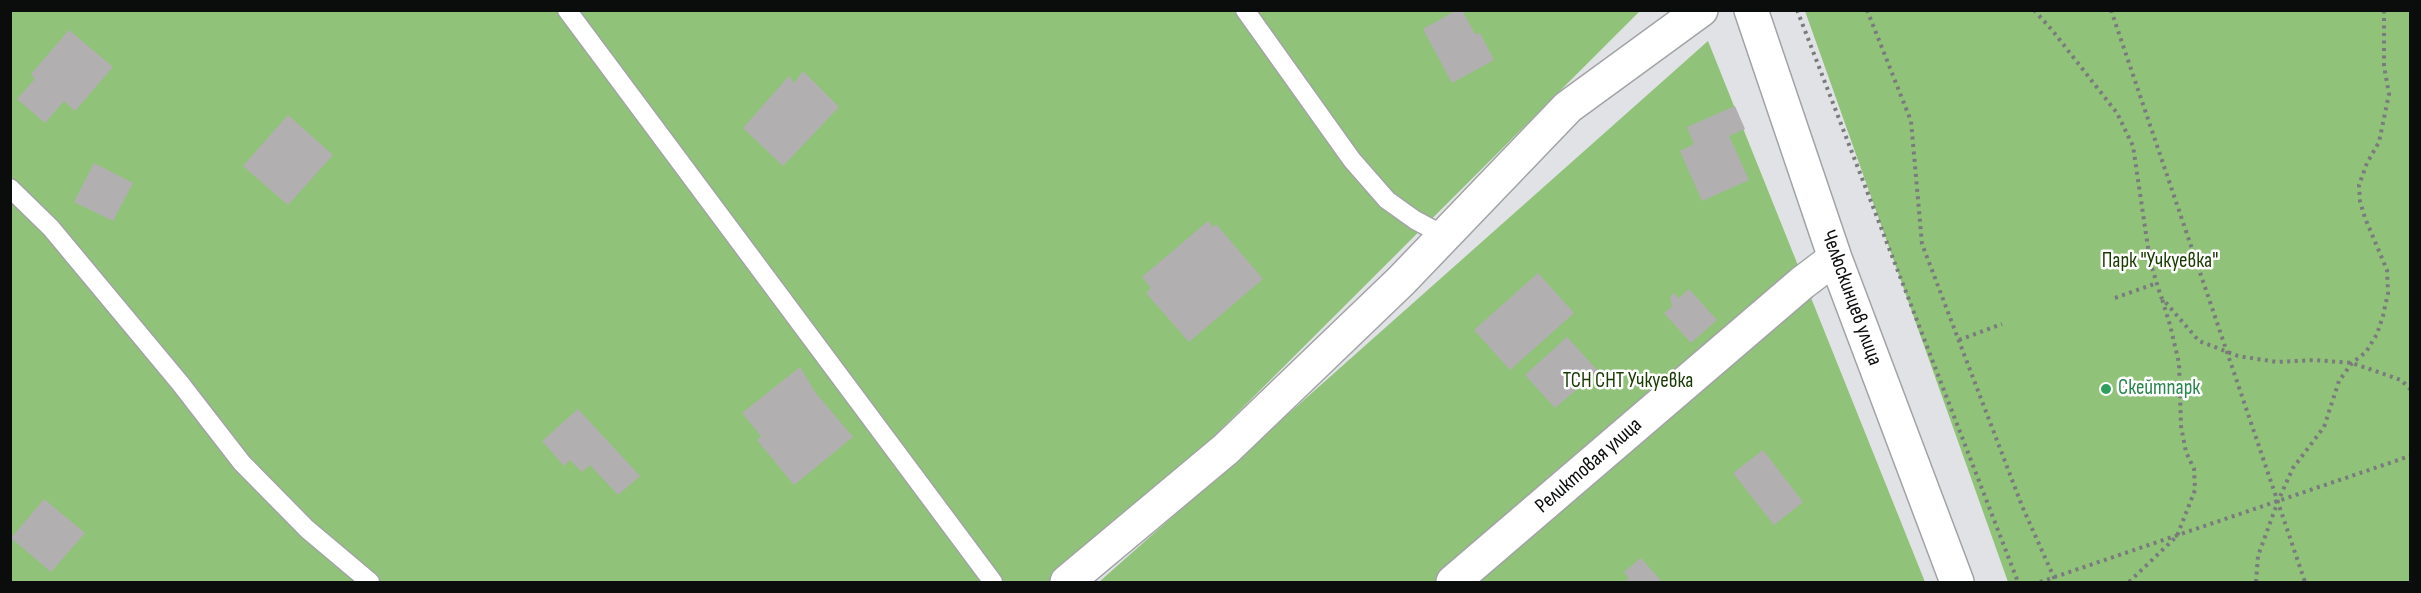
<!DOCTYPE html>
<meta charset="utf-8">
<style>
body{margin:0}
#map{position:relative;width:2421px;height:593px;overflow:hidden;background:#e0e2e5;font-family:"Sofia Sans Condensed",sans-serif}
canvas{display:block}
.frame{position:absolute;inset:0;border:12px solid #0b0c0c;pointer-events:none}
</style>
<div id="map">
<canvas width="2421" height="593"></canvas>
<div class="frame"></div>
</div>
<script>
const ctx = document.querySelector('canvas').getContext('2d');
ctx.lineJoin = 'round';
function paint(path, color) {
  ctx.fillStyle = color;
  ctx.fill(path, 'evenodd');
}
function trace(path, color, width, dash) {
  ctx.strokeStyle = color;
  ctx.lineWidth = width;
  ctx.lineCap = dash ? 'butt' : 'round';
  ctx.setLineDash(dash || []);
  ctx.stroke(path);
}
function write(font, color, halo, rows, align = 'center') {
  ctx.font = font + ' "Sofia Sans Condensed",sans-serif';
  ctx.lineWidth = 5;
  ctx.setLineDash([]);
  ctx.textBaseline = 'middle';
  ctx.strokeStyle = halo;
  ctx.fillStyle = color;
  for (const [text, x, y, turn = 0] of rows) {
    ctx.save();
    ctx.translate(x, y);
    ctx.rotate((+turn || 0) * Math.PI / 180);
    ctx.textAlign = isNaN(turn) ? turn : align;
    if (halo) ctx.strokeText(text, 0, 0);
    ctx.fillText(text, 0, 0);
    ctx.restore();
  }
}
paint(new Path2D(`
 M10,11H1640L1068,582H11Z
 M1805,11H2410V582H2008Z
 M1708,41L1925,582H1099Z`), '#91c27a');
paint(new Path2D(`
 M1457,10H1462L1475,34L1480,33L1494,60L1452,83L1423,29Z
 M69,30L113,67L75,111L64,101L45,123L17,99L35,79L31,74Z
 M803,71L839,107L783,166L743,128L789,76L794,83Z
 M1735,106L1745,129L1729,136L1749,180L1702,201L1680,151L1694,144L1687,127Z
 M288,115L333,155L288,205L243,166Z
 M94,163L133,183L113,221L74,202Z
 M1208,221L1213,227L1216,224L1263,279L1189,342L1146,293L1151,288L1142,277Z
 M1538,273L1574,313L1510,370L1474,330Z
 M1689,289L1717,320L1691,343L1664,313L1672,307L1670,297L1674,293L1679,298Z
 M1567,337L1598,371L1555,408L1525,375Z
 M800,367L815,392L853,437L794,485L757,440L761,436L742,413Z
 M578,409L640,476L618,495L590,465L582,472L570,460L564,466L542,441Z
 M1763,450L1803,502L1774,525L1733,473Z
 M44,499L85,533L51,572L11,538Z
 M1641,558L1662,582H1624L1629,578L1624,572Z`), '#b2afb1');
const service = new Path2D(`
 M567,10L993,582
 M1245,10L1352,160L1387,200L1415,220L1445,236
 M10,188L51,228L180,383L242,463L307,529L370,582`);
const minor = new Path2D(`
 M1751,10L1835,258L1957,582
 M1067,582L1226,449L1401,281L1568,107L1701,10
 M1453,582L1802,283L1835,258`);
trace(service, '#a1a3a5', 21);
trace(minor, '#a1a3a5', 36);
trace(new Path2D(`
 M1797,10L2018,582
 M1867,10L1911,121L1922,244L2022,506L2056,582
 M2034,10L2052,30L2117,113L2133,146L2150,261L2161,297L2199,341L2238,356L2277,362L2315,360L2352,363L2401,380L2410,389
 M2111,10L2305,582
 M2115,298L2157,283
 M1959,340L2002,324
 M2040,582L2410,456
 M2129,582L2177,536L2195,490L2194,469L2186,452L2181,426L2179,363L2170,325L2162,299
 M2256,582L2258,556L2278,501L2293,468L2324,427L2339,381L2352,363L2366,352L2377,334L2383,316L2388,293L2387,270L2365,218L2360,201L2359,185L2367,163L2379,142L2389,94L2384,66V10`), '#797b7c', 4, [3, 4.5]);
trace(service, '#fff', 18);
trace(minor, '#fff', 33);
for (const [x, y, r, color] of [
 [2106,389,6,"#2e9e5b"]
]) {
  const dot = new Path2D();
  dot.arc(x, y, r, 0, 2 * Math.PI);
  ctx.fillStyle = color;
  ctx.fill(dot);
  trace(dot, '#fff', 2);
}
write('21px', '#183b00', '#fff', [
 ["Парк \"Учкуевка\"",2160,262],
 ["ТСН СНТ Учкуевка",1628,382]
]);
write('21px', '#0b0c0c', '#fff', [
 ["Челюскинцев улица",1851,298,70],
 ["Реликтовая улица",1589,466,-41]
]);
write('21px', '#27864d', '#fff', [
 ["Скейтпарк",2118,389]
], 'left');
</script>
